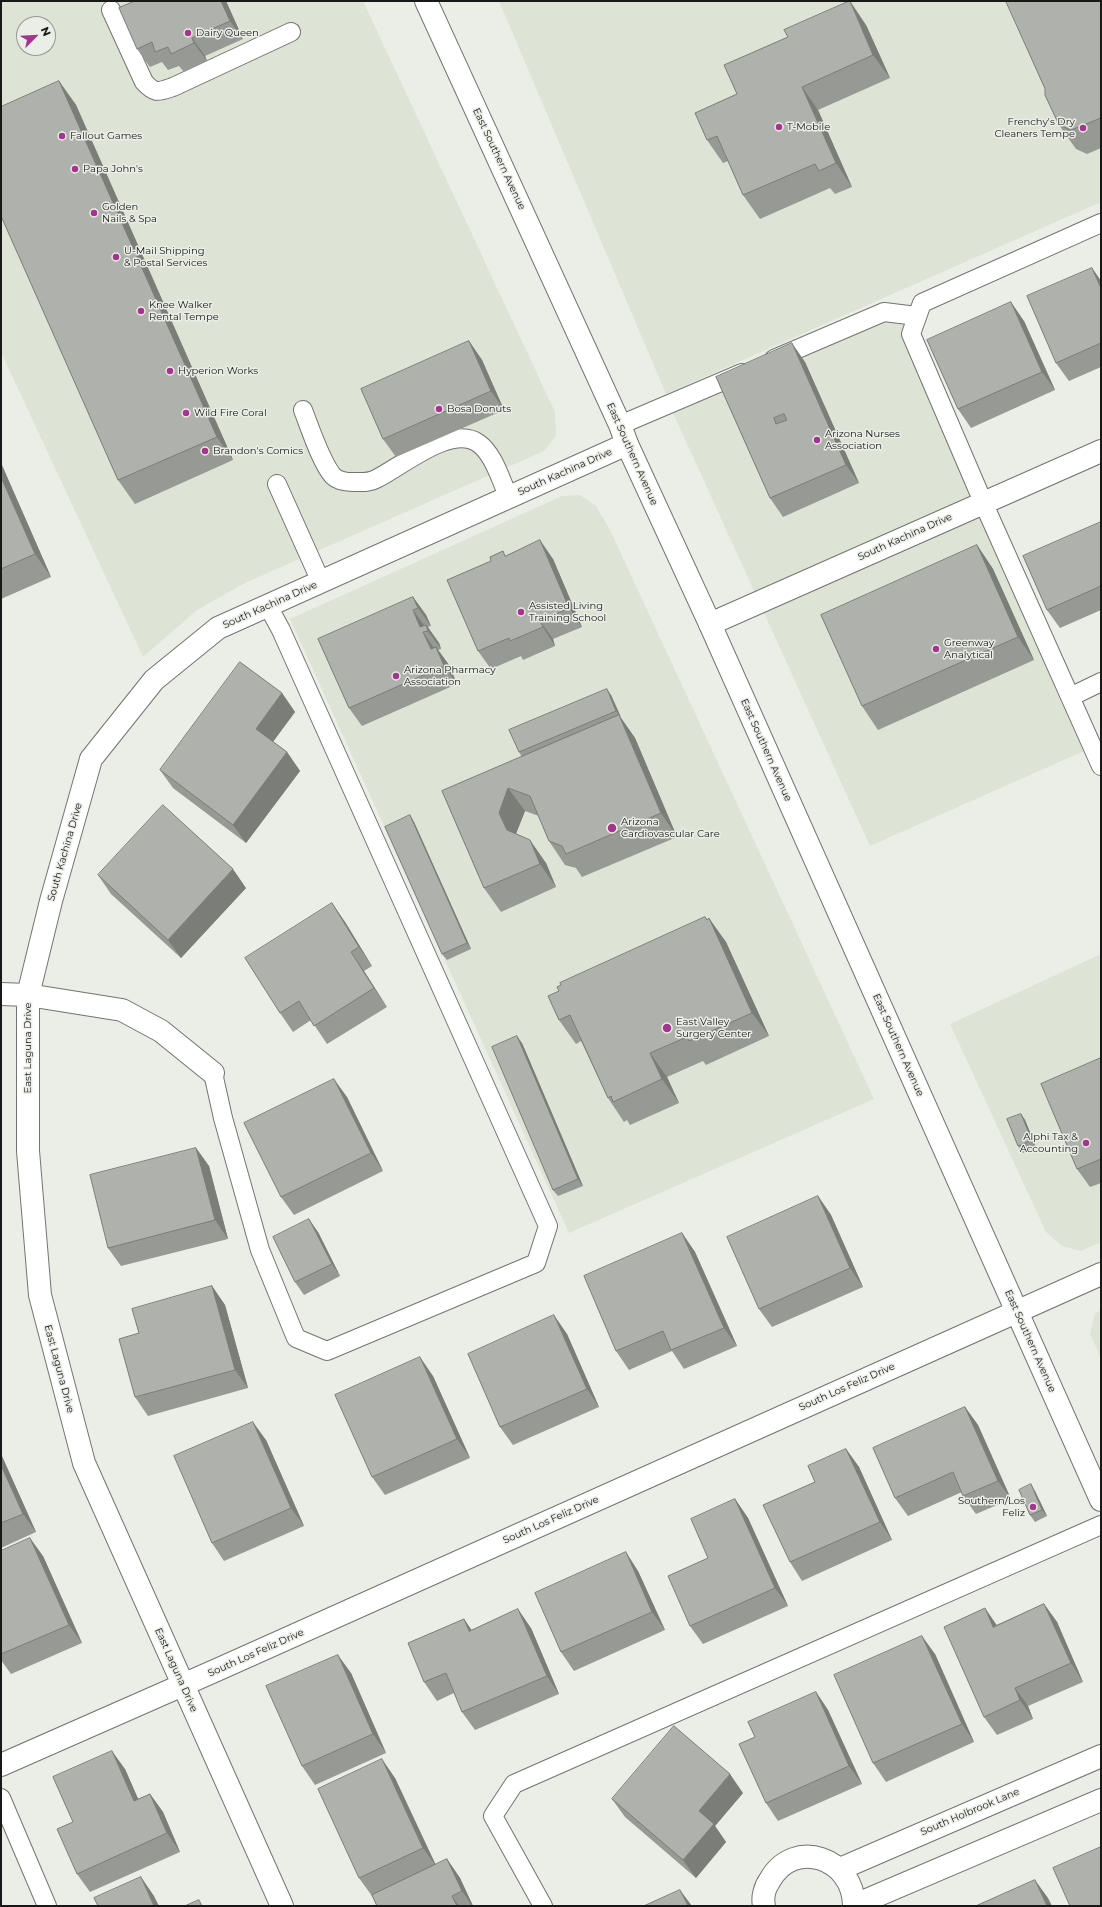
<!DOCTYPE html>
<style>
body{margin:0}
#map{position:relative;width:1102px;height:1907px;overflow:hidden;background:#ebeee7;font-family:Montserrat,sans-serif}
canvas{display:block}
.frame{position:absolute;inset:0;border:2px solid #181917;pointer-events:none}
.north{position:absolute;left:16px;top:16px;width:40px;height:40px;box-sizing:border-box;background:#ebeee7;border:1px solid #979994;border-radius:50%;rotate:66deg;font-size:11px;font-weight:700;line-height:16px;text-align:center;color:#181917}
.north::after{content:'';display:block;margin:auto;width:14px;height:18px;background:#a5348f;clip-path:polygon(50% 0,100% 100%,50% 72%,0 100%)}
</style>
<div id="map">
<canvas width="1102" height="1907"></canvas>
<div class="frame"></div>
<div class="north">N</div>
</div>
<script>
const ctx = document.querySelector('canvas').getContext('2d');
ctx.lineJoin = 'round';
function paint(path, color) {
  ctx.fillStyle = color;
  ctx.fill(path, 'evenodd');
}
function trace(path, color, width, dash) {
  ctx.strokeStyle = color;
  ctx.lineWidth = width;
  ctx.lineCap = dash ? 'butt' : 'round';
  ctx.setLineDash(dash || []);
  ctx.stroke(path);
}
function write(font, color, halo, rows, align = 'center') {
  ctx.font = font + ' Montserrat,sans-serif';
  ctx.lineWidth = 3;
  ctx.setLineDash([]);
  ctx.textBaseline = 'middle';
  ctx.strokeStyle = halo;
  ctx.fillStyle = color;
  for (const [text, x, y, turn = 0] of rows) {
    ctx.save();
    ctx.translate(x, y);
    ctx.rotate((+turn || 0) * Math.PI / 180);
    ctx.textAlign = isNaN(turn) ? turn : align;
    if (halo) ctx.strokeText(text, 0, 0);
    ctx.fillText(text, 0, 0);
    ctx.restore();
  }
}
paint(new Path2D(`
 M1,1H363L555,412L556,436L544,451L245,583L197,610L143,657L1,352ZM24,24H48V48H24Z
 M499,1H1101V202L666,394Z
 M884,312L917,316L911,334L1093,747L870,846L669,404Z
 M580,495L596,506L610,530L874,1099L569,1233L290,619L562,496Z
 M1101,954V1242L1081,1251L1062,1246L1046,1232L950,1024Z
 M1101,1310V1358L1090,1334L1095,1314Z`), '#dde3d5');
const service = new Path2D(`
 M111,10L144,82C155,94 158,92 173,87L291,32
 M1101,223L922,303L911,334L983,502L1101,766
 M774,359L884,312L917,316
 M303,410C310,428 321,462 333,476C338,481 346,482 353,482C361,482 369,483 376,479C401,467 451,424 478,443C494,454 501,481 509,498
 M620,425L742,373
 M277,484L321,582
 M1070,697L1101,682
 M213,1073L223,1118L260,1250L296,1338L327,1351L536,1263L548,1226L281,630L268,606
 M1,1798L47,1906
 M543,1906L493,1816L514,1784L1101,1525`);
const minor = new Path2D(`
 M710,624L1101,451
 M1,994L28,995L122,1010L161,1031L213,1073
 M1,1765L219,1669L1101,1274
 M840,1869L1101,1756
 M855,1905L1101,1800
 M282,1906L84,1463L40,1295L28,1151V995L51,901L91,759L154,680L218,628L627,444
 M764,1906C762,1897 765,1887 770,1880C794,1837 854,1858 854,1906`);
const secondary = new Path2D(`
 M426,1L620,425L627,444L710,624L1101,1500`);
trace(service, '#72756f', 20);
trace(minor, '#72756f', 24);
trace(secondary, '#72756f', 24);
trace(service, '#fff', 18);
trace(minor, '#fff', 22);
trace(secondary, '#fff', 22);
paint(new Path2D(`
 M135,1H226L243,39L205,56L207,61L184,72L179,66L168,70L162,62L150,67L137,49Z
 M1101,1V148L1087,154L1076,149L1059,125L1045,89Z
 M866,25L890,78L818,110L852,187L835,194L830,188L760,219L743,195L728,161L723,163L707,140L737,94Z
 M59,81L76,105L233,460L135,504L118,480Z
 M1092,268L1101,281V367L1069,381L1056,363Z
 M1024,321L1055,390L971,428L958,409Z
 M469,341L482,360L504,410L396,457L383,439Z
 M805,362L859,483L783,517L770,498L716,377Z
 M1,463L51,577L1,599Z
 M1101,522V610L1060,628L1047,610Z
 M977,545L993,569L1034,660L878,730L862,706Z
 M506,555L553,559L582,627L553,639L555,646L523,660L521,656L491,669L478,651Z
 M413,597L426,615L431,626L428,627L439,643L441,649L438,650L449,665L457,684L362,726L349,708Z
 M282,693L295,712L273,742L287,752L300,771L246,843L173,788L160,770Z
 M611,695L620,717L635,738L677,837L582,877L576,868L565,865L549,841L539,816L525,811L516,834L546,863L556,887L501,912L484,888L442,791L522,757L519,752Z
 M410,815L414,822L471,949L447,960L442,954Z
 M98,875L246,888L181,958L111,894Z
 M332,903L345,922L372,966L364,971L387,1007L327,1044L311,1020L293,1032L280,1013Z
 M705,917L726,942L769,1036L706,1065L703,1061L667,1077L679,1103L630,1125L627,1120L624,1122L608,1098L581,1041L576,1044L559,1020Z
 M522,1043L583,1186L558,1196L553,1190Z
 M1101,1058V1183L1090,1187L1077,1169Z
 M347,1097L383,1171L294,1215L281,1197Z
 M1021,1114L1025,1120L1036,1147L1023,1153L1018,1146Z
 M196,1148L209,1166L228,1239L121,1266L108,1248Z
 M818,1196L831,1215L863,1287L772,1327L759,1309Z
 M318,1232L340,1276L304,1295L295,1282Z
 M682,1233L695,1252L737,1346L684,1369L672,1351L629,1370L616,1351Z
 M212,1286L225,1305L248,1388L148,1416L135,1397L139,1333Z
 M567,1334L599,1407L513,1445L500,1427Z
 M433,1376L470,1458L385,1495L372,1477Z
 M965,1407L978,1425L1011,1499L976,1514L963,1496L962,1492L908,1516L895,1498Z
 M266,1440L304,1526L224,1561L212,1543Z
 M846,1449L859,1467L892,1540L802,1581L790,1562L815,1482Z
 M1,1454L36,1532L1,1548Z
 M1035,1491L1047,1516L1035,1522L1030,1515Z
 M735,1499L748,1518L788,1606L703,1644L690,1626L708,1558Z
 M1,1551L43,1556L82,1643L11,1674L1,1660Z
 M638,1571L665,1630L574,1671L561,1652Z
 M1044,1604L1057,1622L1083,1682L1028,1706L1033,1719L997,1735L984,1717L996,1625Z
 M464,1619L471,1630L531,1628L559,1694L475,1730L462,1712L454,1693L437,1701L424,1682Z
 M935,1654L974,1742L886,1782L873,1763Z
 M351,1673L386,1753L315,1785L302,1766Z
 M816,1692L828,1710L862,1784L778,1821L766,1803L755,1737Z
 M125,1769L138,1799L150,1794L163,1812L180,1852L90,1892L77,1874L73,1822Z
 M395,1778L436,1865L447,1859L460,1878L473,1906H377L372,1896L359,1878Z
 M743,1793L715,1826L726,1842L696,1878L625,1817L612,1799Z`), '#969994');
paint(new Path2D(`
 M221,1H226L243,39L230,21Z
 M850,1L866,25L890,78L873,55Z
 M192,38L205,56L207,61L194,43Z
 M59,81L76,105L233,460L217,437Z
 M802,87L818,110L852,187L836,163Z
 M1092,268L1101,281V288Z
 M1011,302L1024,321L1055,390L1042,372Z
 M469,341L482,360L504,410L491,391Z
 M792,343L805,362L859,483L846,465Z
 M1,463L51,577L35,554L1,477Z
 M540,540L553,559L582,627L569,608Z
 M977,545L993,569L1034,660L1018,637Z
 M413,597L426,615L431,626L418,608Z
 M413,610L426,628L420,627Z
 M540,621L553,639L555,646L543,627Z
 M426,625L439,643L441,649L428,631Z
 M423,632L436,651L444,667L431,649Z
 M436,647L449,665L457,684L444,666Z
 M607,689L611,695L621,717L616,711Z
 M282,693L295,712L269,747L256,729Z
 M619,715L635,738L677,837L661,813Z
 M287,752L300,771L246,843L233,825Z
 M508,788L525,811L515,836L507,830L499,813Z
 M410,815L414,822L471,949L467,943Z
 M530,840L546,863L556,887L540,864Z
 M233,869L246,888L181,958L168,940Z
 M332,903L345,922L372,966L359,947Z
 M705,917L714,929L709,918L726,942L769,1036L752,1013Z
 M351,952L364,971L387,1007L374,988Z
 M517,1036L522,1043L583,1186L578,1179Z
 M650,1053L667,1077L679,1103L662,1079Z
 M334,1079L347,1097L383,1171L371,1153Z
 M1021,1114L1025,1120L1036,1147L1032,1140Z
 M196,1148L209,1166L228,1239L215,1220Z
 M818,1196L831,1215L863,1287L850,1268Z
 M309,1219L318,1232L340,1276L332,1264Z
 M682,1233L695,1252L737,1346L724,1328Z
 M212,1286L225,1305L248,1388L235,1370Z
 M554,1315L567,1334L599,1407L587,1389Z
 M420,1357L433,1376L470,1458L457,1439Z
 M965,1407L978,1425L1011,1499L998,1481Z
 M253,1422L266,1440L304,1526L291,1508Z
 M846,1449L859,1467L892,1540L880,1522Z
 M1,1454L36,1532L23,1514L1,1465Z
 M1031,1484L1035,1491L1047,1516L1042,1510Z
 M735,1499L748,1518L788,1606L775,1588Z
 M30,1538L43,1556L82,1643L69,1625Z
 M626,1552L638,1571L665,1630L652,1612Z
 M1044,1604L1057,1622L1083,1682L1071,1663Z
 M985,1608L998,1627H993Z
 M518,1609L531,1628L559,1694L547,1676Z
 M464,1619L477,1638L469,1631Z
 M922,1636L935,1654L974,1742L962,1724Z
 M338,1655L351,1673L386,1753L373,1734Z
 M1015,1688L1028,1706L1033,1719L1020,1700Z
 M816,1692L828,1710L862,1784L849,1766Z
 M112,1751L125,1769L147,1819L134,1801Z
 M382,1759L395,1778L436,1866L423,1848Z
 M730,1774L743,1793L715,1826L726,1842L696,1878L683,1860L699,1811Z
 M150,1794L163,1812L180,1852L167,1833Z
 M447,1859L460,1878L473,1906H472L462,1891Z
 M141,1877L154,1896L159,1906H154Z
 M1035,1880L1048,1898L1052,1906H1047Z
 M680,1890L692,1906H688Z
 M452,1896L459,1906H457Z`), '#7a7d78');
const building = new Path2D(`
 M135,1H221L230,21L192,38L194,43L171,54L168,47L155,52L152,42L137,49L119,8Z
 M850,1L873,55L802,87L836,163L819,171L815,164L743,195L717,136L707,140L695,113L737,94L724,65L788,37L784,30Z
 M1006,1H1101V118L1071,130L1059,125L1045,95V89Z
 M59,81L217,437L118,480L1,216V107Z
 M1092,268L1101,288V343L1056,363L1027,296Z
 M1011,302L1042,372L958,409L927,340Z
 M469,341L491,391L383,439L361,389Z
 M792,343L846,465L770,498L716,377ZM784,414L787,420L776,424L774,418Z
 M1,477L35,554L1,569Z
 M1101,522V586L1047,610L1023,556Z
 M540,540L569,608L540,621L543,627L510,641L509,638L478,651L447,580L491,561L490,557L503,551L505,556Z
 M977,545L1018,637L862,706L821,615Z
 M413,597L418,608L413,610L420,627L426,625L428,631L423,632L431,649L436,647L444,666L349,708L318,639Z
 M240,662L282,693L256,729L287,752L233,825L160,770Z
 M607,689L616,711L519,752L509,730Z
 M619,715L661,813L566,854L562,846L549,841L530,796L508,788L499,813L507,830L530,840L540,864L484,888L442,791Z
 M163,805L233,869L168,940L98,875Z
 M410,815L467,943L442,954L385,827Z
 M332,903L359,947L351,952L374,988L314,1026L299,1001L280,1013L245,958Z
 M705,917L707,920L709,918L752,1013L689,1041L687,1037L650,1053L662,1079L613,1102L611,1096L608,1098L570,1015L559,1020L548,996L559,991L557,987L561,985L560,983Z
 M517,1036L578,1179L553,1190L492,1047Z
 M1101,1058V1159L1077,1169L1041,1084Z
 M334,1079L371,1153L281,1197L244,1123Z
 M1021,1114L1032,1140L1018,1146L1007,1119Z
 M196,1148L215,1220L108,1248L90,1175Z
 M818,1196L850,1268L759,1309L727,1237Z
 M309,1219L332,1264L295,1282L273,1237Z
 M682,1233L724,1328L671,1350L663,1331L616,1351L584,1276Z
 M212,1286L235,1370L135,1397L119,1339L139,1333L132,1309Z
 M554,1315L587,1389L500,1427L468,1354Z
 M420,1357L457,1439L372,1477L335,1395Z
 M965,1407L998,1481L963,1496L953,1472L895,1498L873,1448Z
 M253,1422L291,1508L212,1543L174,1456Z
 M846,1449L880,1522L790,1562L763,1505L815,1482L808,1466Z
 M1,1465L23,1514L1,1523Z
 M1031,1484L1042,1510L1030,1515L1019,1490Z
 M735,1499L775,1588L690,1626L668,1576L708,1558L691,1519Z
 M30,1538L69,1625L1,1654V1551Z
 M626,1552L652,1612L561,1652L535,1593Z
 M1044,1604L1071,1663L1015,1688L1020,1700L984,1717L944,1627L985,1608L993,1627Z
 M518,1609L547,1676L462,1712L446,1673L424,1682L408,1643L464,1619L469,1631Z
 M922,1636L962,1724L873,1763L834,1675Z
 M338,1655L373,1734L302,1766L266,1686Z
 M816,1692L849,1766L766,1803L739,1744L755,1737L748,1722Z
 M674,1726L730,1774L699,1811L714,1824L683,1860L612,1799Z
 M112,1751L134,1801L150,1794L167,1833L77,1874L57,1829L73,1822L53,1777Z
 M382,1759L423,1848L359,1878L318,1789Z
 M1101,1847V1906H1070L1053,1868Z
 M447,1859L462,1891L452,1896L457,1906H377L372,1895Z
 M141,1877L154,1906H98L94,1898Z
 M1035,1880L1047,1906H976Z
 M680,1890L688,1906H644Z
 M199,1900L202,1906H185Z`);
paint(building, '#afb2ac');
trace(building, '#7a7d78', 1);
for (const [x, y, r, color] of [
 [188,33,4,"#a5348f"],
 [779,127,4,"#a5348f"],
 [1083,128,4,"#a5348f"],
 [62,136,4,"#a5348f"],
 [75,169,4,"#a5348f"],
 [94,213,4,"#a5348f"],
 [116,257,4,"#a5348f"],
 [141,311,4,"#a5348f"],
 [170,371,4,"#a5348f"],
 [439,409,4,"#a5348f"],
 [186,413,4,"#a5348f"],
 [817,440,4,"#a5348f"],
 [205,451,4,"#a5348f"],
 [521,612,4,"#a5348f"],
 [936,649,4,"#a5348f"],
 [396,676,4,"#a5348f"],
 [612,828,5,"#a5348f"],
 [667,1028,5,"#a5348f"],
 [1086,1143,4,"#a5348f"],
 [1033,1507,4,"#a5348f"]
]) {
  const dot = new Path2D();
  dot.arc(x, y, r, 0, 2 * Math.PI);
  ctx.fillStyle = color;
  ctx.fill(dot);
  trace(dot, '#ebeee7', 1.5);
}
write('10px', '#181917', '#ebeee7', [
 ["Dairy Queen",196,33],
 ["Frenchy's Dry",1075,122,"right"],
 ["Cleaners Tempe",1075,134,"right"],
 ["T-Mobile",787,127],
 ["Fallout Games",70,136],
 ["Papa John's",83,169],
 ["Golden",102,207],
 ["Nails & Spa",102,219],
 ["U-Mail Shipping",124,251],
 ["& Postal Services",124,263],
 ["Knee Walker",149,305],
 ["Rental Tempe",149,317],
 ["Hyperion Works",178,371],
 ["Bosa Donuts",447,409],
 ["Wild Fire Coral",194,413],
 ["Arizona Nurses",825,434],
 ["Association",825,446],
 ["Brandon's Comics",213,451],
 ["Assisted Living",529,606],
 ["Training School",529,618],
 ["Greenway",944,643],
 ["Analytical",944,655],
 ["Arizona Pharmacy",404,670],
 ["Association",404,682],
 ["Arizona",621,822],
 ["Cardiovascular Care",621,834],
 ["East Valley",676,1022],
 ["Surgery Center",676,1034],
 ["Alphi Tax &",1078,1137,"right"],
 ["Accounting",1078,1149,"right"],
 ["Southern/Los",1025,1501,"right"],
 ["Feliz",1025,1513,"right"]
], 'left');
write('10px', '#181917', '#ebeee7', [
 ["East Southern Avenue",499,159,65],
 ["East Southern Avenue",632,454,66],
 ["South Kachina Drive",565,472,-24],
 ["South Kachina Drive",905,537,-24],
 ["South Kachina Drive",270,605,-24],
 ["East Southern Avenue",766,750,66],
 ["South Kachina Drive",65,852,-74],
 ["East Southern Avenue",898,1045,66],
 ["East Laguna Drive",28,1048,-90],
 ["East Southern Avenue",1030,1341,66],
 ["East Laguna Drive",59,1369,75],
 ["South Los Feliz Drive",847,1387,-24],
 ["South Los Feliz Drive",551,1520,-24],
 ["South Los Feliz Drive",256,1653,-24],
 ["East Laguna Drive",176,1670,66],
 ["South Holbrook Lane",970,1812,-23]
]);
</script>
